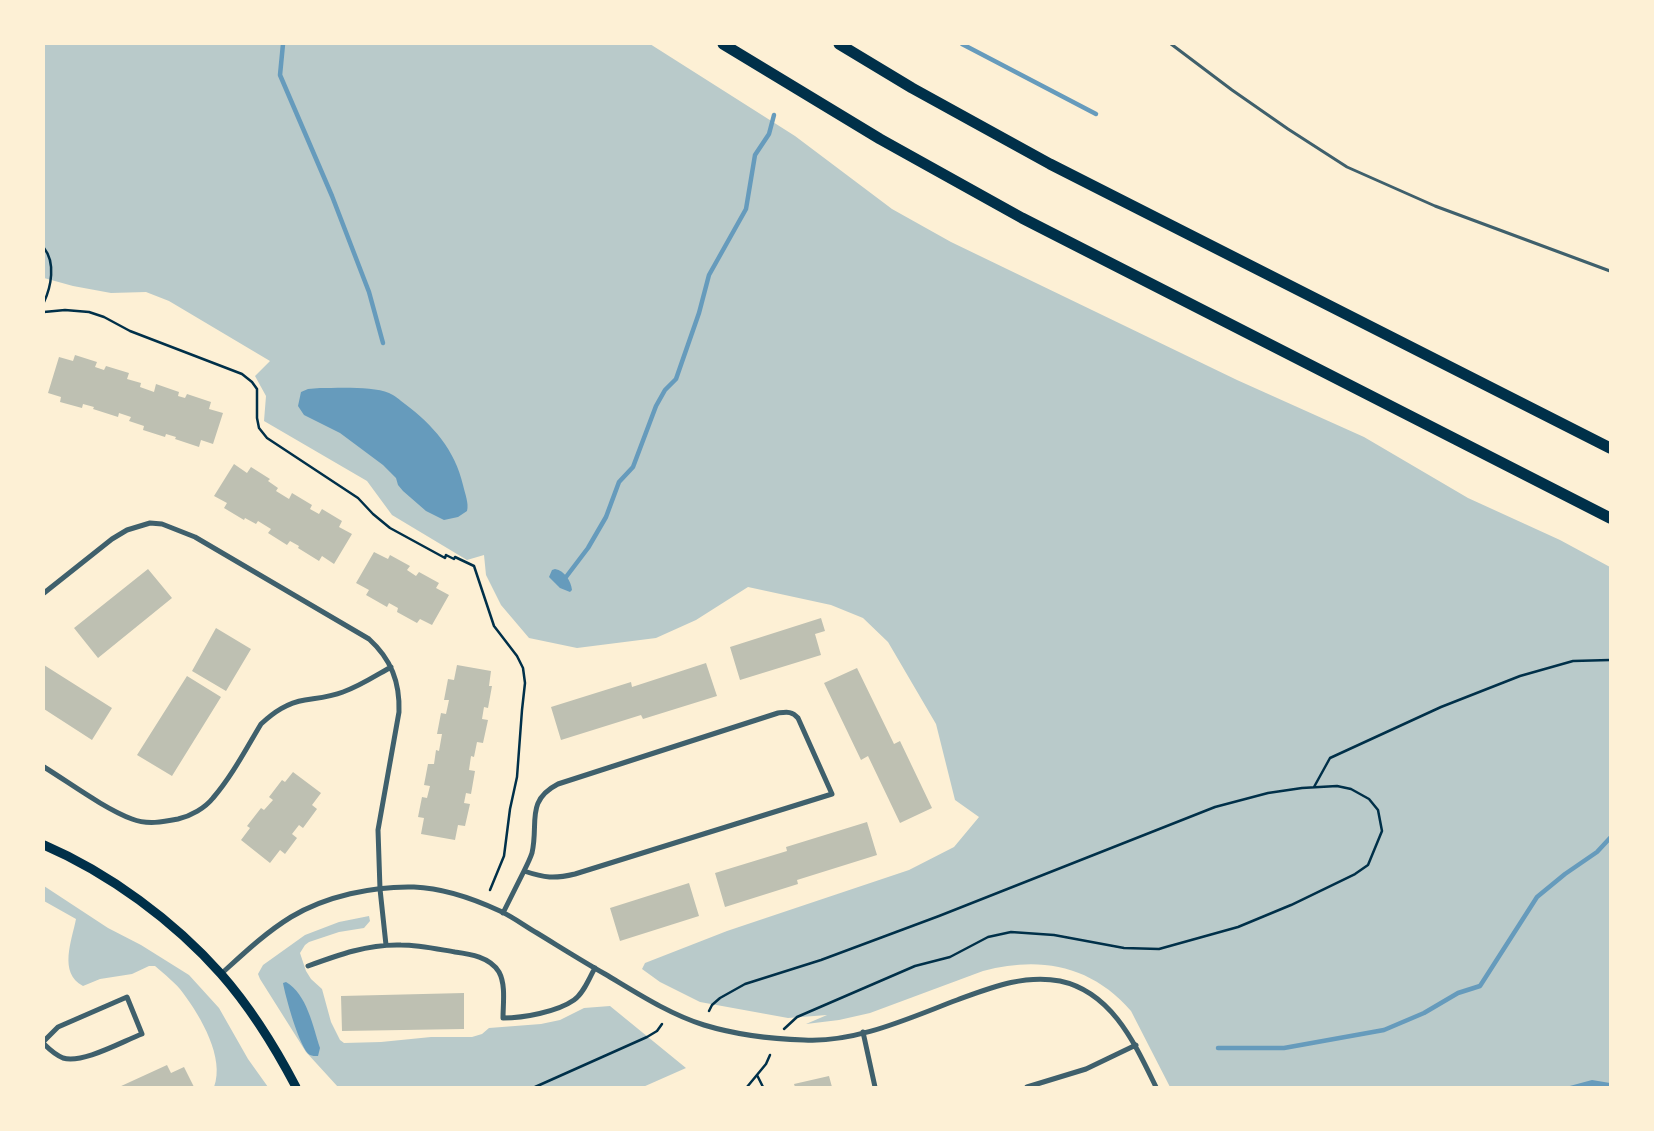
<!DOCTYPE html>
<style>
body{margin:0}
#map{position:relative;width:1654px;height:1131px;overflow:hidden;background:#fdf0d5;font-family:Helvetica,sans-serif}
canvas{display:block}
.frame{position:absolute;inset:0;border:45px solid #fdf0d5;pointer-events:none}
</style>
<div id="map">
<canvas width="1654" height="1131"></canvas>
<div class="frame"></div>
</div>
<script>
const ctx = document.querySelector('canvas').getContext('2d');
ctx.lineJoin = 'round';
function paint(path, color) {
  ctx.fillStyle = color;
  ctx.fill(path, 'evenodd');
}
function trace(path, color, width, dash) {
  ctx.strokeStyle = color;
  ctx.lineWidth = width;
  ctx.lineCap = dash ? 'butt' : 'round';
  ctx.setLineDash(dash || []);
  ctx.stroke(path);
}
paint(new Path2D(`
 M44,44H650L795,136L892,209L951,242L1237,380L1364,437L1468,498L1560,540L1610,567V1087H1170L1131,1011C1091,965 1040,956 983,971L870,1013L839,1020L806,1024L827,1015L788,1018L700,1002L660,982L642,969L645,963L727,931L909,870L954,847L979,817L955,800L936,724L888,642L863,618L831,605L748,587L696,620L656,638L577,648L529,638L501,605L486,575L484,555L467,560L392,515L367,481L264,421L266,396L255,376L270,361L169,301L146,292L111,293L73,286L44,278Z
 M44,886L108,928L141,945L189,975L219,1008L248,1059L268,1087H214C225,1058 201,1017 183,993C176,983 165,975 155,966H149L132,974L100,979L83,986C58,973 72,940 76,919L44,901Z
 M369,916L370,921L364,928L339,932L309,942L305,945L300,953L306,971L311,979L322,989L331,1022L340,1040L344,1043L381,1042L431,1037H472L482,1034L489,1028L541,1024L560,1020L584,1008L610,1006L686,1068L643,1087H338L306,1052L260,979L258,974L263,965L305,935L339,922Z`), '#b9caca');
paint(new Path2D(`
 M320,388C338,388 373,386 389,393C394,395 400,400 405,404C433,425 455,450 463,485C465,494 469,503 467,511L458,517L444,520L426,511L403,491L398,485L396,478L383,465L340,433L304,415L298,406L301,392L308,389Z
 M555,569C565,571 571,581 572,590L570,592L560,588L549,577L552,570Z
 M286,982C307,994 313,1027 320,1048L318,1056C315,1056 312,1056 310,1055C300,1050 285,995 283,983Z
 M1592,1080L1610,1083V1087H1566Z`), '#669bbc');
trace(new Path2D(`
 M283,44L280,75L332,196L369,292L383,343
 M962,44L1096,114
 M566,577L588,548L606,517L619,482L633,467L656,406L665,390L676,379L699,313L709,275L746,209L755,155L769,134L774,115
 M1218,1048H1284L1384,1030L1424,1013L1458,993L1480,986L1537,897L1565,874L1597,852L1610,838`), '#669bbc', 4.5);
paint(new Path2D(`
 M75,355L97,362L95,367L104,370L106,366L129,373L127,379L141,383L140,387L154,392L156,384L179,392L178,396L185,398L187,394L211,402L209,409L223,413L213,444L201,440L199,447L175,439L176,437L166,434L165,437L143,430L144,426L129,421L131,417L119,413L118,417L93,409L94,407L83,404L82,408L60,402L61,397L48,393L59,357L73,361Z
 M234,464L247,473L251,467L270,479L268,481L278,488L276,491L289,499L292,493L312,505L310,509L319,514L322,509L342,521L339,527L352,534L334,564L322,556L319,561L298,548L299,546L290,541L287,545L268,533L271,529L258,521L256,524L245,518L244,520L224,508L227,503L214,496Z
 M374,552L388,559L390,555L410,566L407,570L416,576L419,572L439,583L436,588L449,595L432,625L420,619L417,623L397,612L398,608L389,603L387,607L366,595L369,590L356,583Z
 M148,569L172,598L98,658L74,628Z
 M821,618L825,631L815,634L821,655L740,680L730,647Z
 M216,628L251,649L226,691L192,671Z
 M706,663L717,696L643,719L641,715L561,740L551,707L631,682L632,687Z
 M44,665L112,708L92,740L44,709Z
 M457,665L491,671L489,686H492L488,708L484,707L482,719L488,720L483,743L477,742L474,757L471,756L469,770L475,771L471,794L466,793L464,803L470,804L465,826L458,825L455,840L421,834L424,818L418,817L422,797L427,798L430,786L424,785L428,764H434L436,750L439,751L442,734H437L441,713L446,714L449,700H444L448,679L454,680Z
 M857,668L894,744L900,741L932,808L900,823L868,756L861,760L824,683Z
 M187,676L221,697L172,776L137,755Z
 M293,772L321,793L312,805L317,809L303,828L299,825L292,834L297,838L285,854L280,850L270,863L241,840L250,828L247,826L261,808L264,810L273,800L269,797L282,780L285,782Z
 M867,822L877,855L797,880L798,884L725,907L715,873L787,851L786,847Z
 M689,883L699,916L620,941L610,908Z
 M464,993V1029L342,1031L341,996Z
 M167,1065L171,1073L184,1067L194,1087H119Z
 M829,1076L832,1087H795L794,1084Z`), '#bec0b2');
trace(new Path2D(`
 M44,248C56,263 51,287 44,302
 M44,312L65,310L89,312L104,317L130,331L242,374L252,382L257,389V418L259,428L267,438L358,498L373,514L390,528L445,558L446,555L454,559L455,557L474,566L494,626L517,656L523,668L525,683L522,710L517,777L510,809L504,856L490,890
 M1314,787L1330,758L1441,707L1520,676L1573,661L1610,660
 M709,1011L712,1005L720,998L745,984L821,960L939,916L1215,807L1268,793L1302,788L1337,786L1351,789L1369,799L1378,810L1382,831L1368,865L1355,874L1291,905L1238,927L1159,949L1124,948L1054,935L1011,932L988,937L950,957L915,966L797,1017L784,1029
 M757,1075L763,1087
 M535,1087L647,1037L657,1031L662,1024
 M747,1087L766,1064L770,1055`), '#003049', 2.5);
trace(new Path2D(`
 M1171,44L1232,90L1288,129L1347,167L1435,206L1610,271`), '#3f606c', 3);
trace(new Path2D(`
 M44,593L112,539L127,530L150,523L162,524L195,537L369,639C391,659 400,682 399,712L378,830L380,889L386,945
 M44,767C70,783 105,809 132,819C147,825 163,822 178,819C191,816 205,808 213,798C232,776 246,749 261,724C274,712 287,703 305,700C317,698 330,697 343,692C360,686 375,676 391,667
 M503,913L524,871C545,878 554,879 575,874L832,794L798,718C792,711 787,712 778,713L558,784C525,801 539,823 532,853C530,859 527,865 524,871
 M308,966C338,955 368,944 401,945C419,945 437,949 455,952C470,954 490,957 499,972C506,985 503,1004 503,1018C523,1018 557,1012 574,1000C584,993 589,978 595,968
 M221,974C243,954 265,933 291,917C326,896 373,886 414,887C444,888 474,899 500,911C513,917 525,926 537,933C560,947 582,961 605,974C637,993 669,1014 704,1025C737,1035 770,1039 804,1040C856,1043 909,1018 957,1000C990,988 1024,974 1060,981C1112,992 1135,1044 1156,1087
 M863,1032L875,1087
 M44,1041L58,1027L127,997L142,1034C123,1041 83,1064 63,1058C56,1055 49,1049 44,1044
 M1027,1087L1086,1069L1136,1045`), '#3f606c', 5);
trace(new Path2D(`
 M44,845C109,873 174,921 221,974C251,1008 275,1047 296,1087`), '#003049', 9);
trace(new Path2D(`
 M723,44L880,139L1022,218L1610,518
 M839,44L912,88L1050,164L1610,448`), '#003049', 11);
</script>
